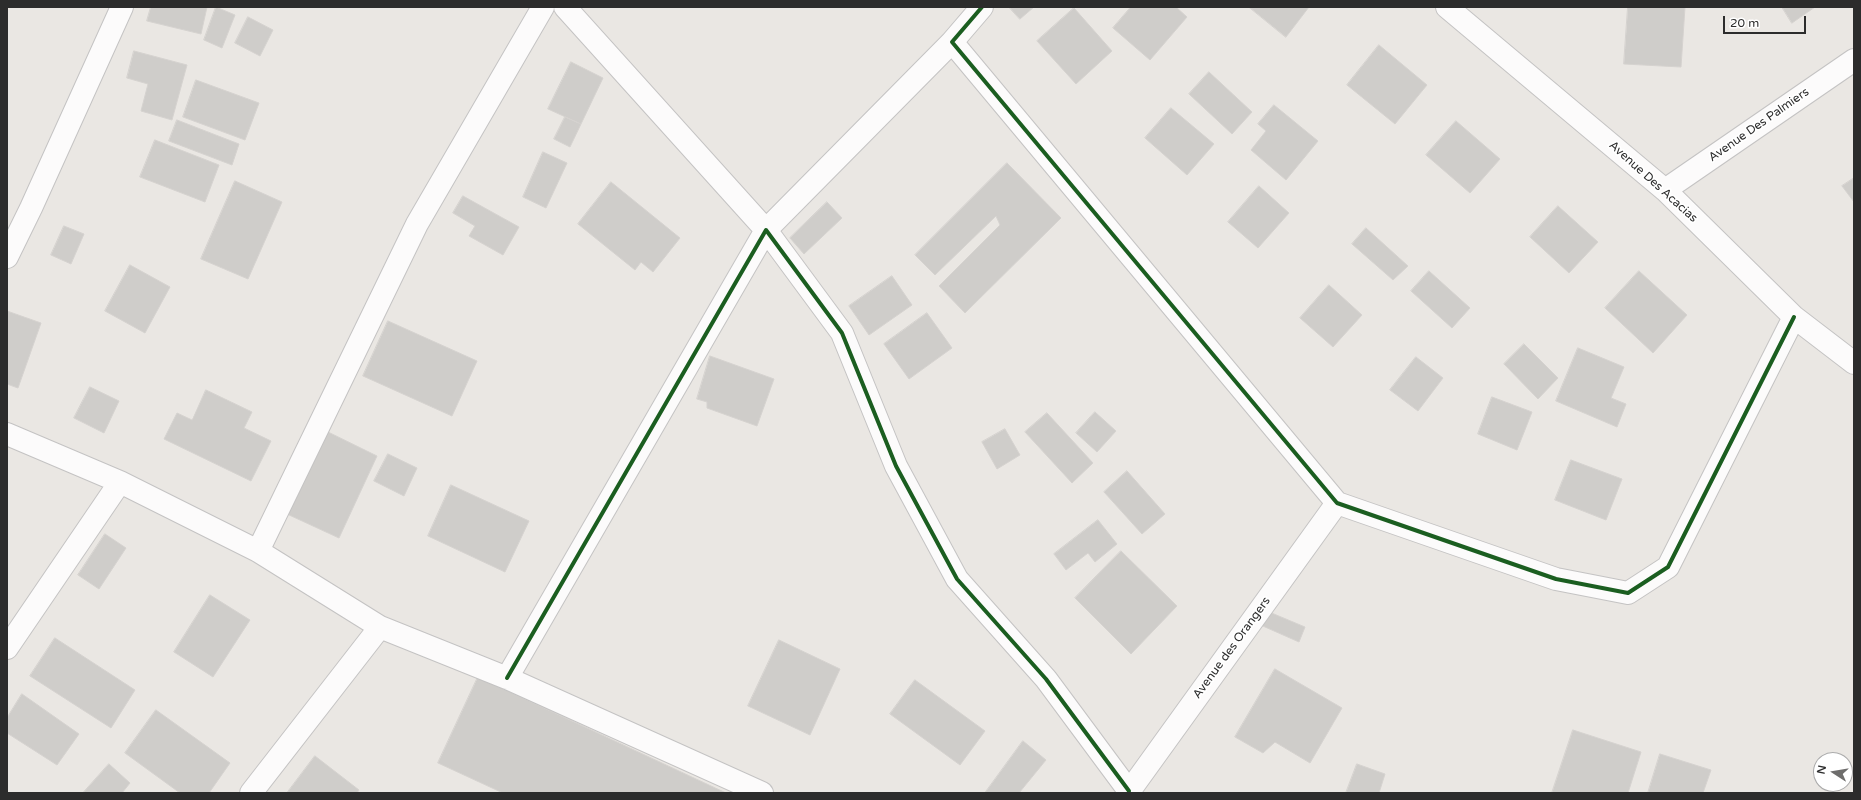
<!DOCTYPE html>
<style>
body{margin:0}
#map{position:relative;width:1861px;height:800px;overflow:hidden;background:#eae7e3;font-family:"Varela Round",sans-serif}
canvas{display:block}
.frame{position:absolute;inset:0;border:8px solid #2c2c2c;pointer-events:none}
.north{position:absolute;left:1813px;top:752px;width:40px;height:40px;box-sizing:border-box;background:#fff;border:1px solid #ababab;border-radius:50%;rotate:282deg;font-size:11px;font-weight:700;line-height:16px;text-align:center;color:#2c2c2c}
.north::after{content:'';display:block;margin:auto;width:14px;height:18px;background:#6e6d6c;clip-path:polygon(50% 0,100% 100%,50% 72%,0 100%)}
.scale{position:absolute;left:1723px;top:16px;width:83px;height:18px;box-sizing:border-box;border:2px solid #2c2c2c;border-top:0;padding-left:5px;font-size:12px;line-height:14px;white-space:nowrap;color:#2c2c2c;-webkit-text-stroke:3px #fff;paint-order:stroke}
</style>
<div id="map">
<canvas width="1861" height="800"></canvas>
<div class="frame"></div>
<div class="north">N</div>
<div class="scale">20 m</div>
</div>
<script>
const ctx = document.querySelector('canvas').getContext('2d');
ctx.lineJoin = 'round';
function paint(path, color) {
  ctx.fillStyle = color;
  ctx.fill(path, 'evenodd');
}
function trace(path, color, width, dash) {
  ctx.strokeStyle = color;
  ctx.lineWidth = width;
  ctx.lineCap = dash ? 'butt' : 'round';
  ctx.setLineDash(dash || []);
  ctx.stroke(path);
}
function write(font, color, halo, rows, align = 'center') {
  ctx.font = font + ' "Varela Round",sans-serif';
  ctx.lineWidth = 3.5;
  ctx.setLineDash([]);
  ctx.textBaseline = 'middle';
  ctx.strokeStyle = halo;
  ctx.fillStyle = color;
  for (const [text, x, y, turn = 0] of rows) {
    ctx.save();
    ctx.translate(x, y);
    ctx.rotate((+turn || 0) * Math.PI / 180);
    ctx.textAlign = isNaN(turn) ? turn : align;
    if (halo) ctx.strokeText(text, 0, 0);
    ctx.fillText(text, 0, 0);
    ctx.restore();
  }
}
const building = new Path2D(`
 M151,7H207L201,34L147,21Z
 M216,7L235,15L222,48L204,40Z
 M1009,7H1034L1020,19Z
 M1131,7H1176L1187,17L1150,60L1113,28Z
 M1249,7H1309L1286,37Z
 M1628,7H1685L1681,67L1624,64Z
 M1782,7H1815L1792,23Z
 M1074,8L1112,51L1076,84L1037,41Z
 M248,17L273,30L260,56L235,43Z
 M1379,45L1427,85L1395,124L1347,85Z
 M134,51L187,65L172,120L141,111L148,84L127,78Z
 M571,62L603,78L581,124L548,109Z
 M1209,72L1252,112L1232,134L1189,94Z
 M196,80L259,103L245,140L183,117Z
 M1274,105L1318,141L1286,180L1251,150L1266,131L1258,124Z
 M1171,108L1214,144L1187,175L1145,138Z
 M565,117L581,124L570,147L554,139Z
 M177,120L239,144L232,165L169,141Z
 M1456,121L1500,159L1470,193L1426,155Z
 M155,140L219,165L205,202L140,177Z
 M543,152L567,163L546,208L523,197Z
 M1007,163L1061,218L965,313L939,286L1000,225L996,216L935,275L915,255Z
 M1854,178V202L1842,186Z
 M235,181L282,202L248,279L201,259Z
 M611,182L680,238L653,272L641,262L635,270L578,224Z
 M1259,186L1289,213L1258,248L1228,222Z
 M463,196L519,227L503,255L469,236L475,226L453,213Z
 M827,202L842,218L804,254L790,238Z
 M1558,206L1598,242L1569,273L1530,237Z
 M64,226L84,234L71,264L51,255Z
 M1366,228L1408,266L1393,280L1352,244Z
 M130,265L170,287L145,333L105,311Z
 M1429,271L1470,308L1452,328L1411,291Z
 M1639,271L1687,315L1653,353L1605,308Z
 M892,276L912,305L869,335L849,306Z
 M1329,285L1362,315L1333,347L1300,318Z
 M7,311L41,323L18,388L7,384Z
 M927,313L952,348L909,379L884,344Z
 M388,321L477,361L452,416L363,376Z
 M1524,344L1558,378L1538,399L1504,364Z
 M1578,348L1624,367L1611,398L1626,404L1617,427L1556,401Z
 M710,356L774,379L757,426L707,408V402L697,399Z
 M1416,357L1443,378L1418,411L1390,390Z
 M90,387L119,401L104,433L74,418Z
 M206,390L252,412L244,428L271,441L251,481L164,439L177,413L192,420Z
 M1492,397L1532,412L1517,450L1478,434Z
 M1095,412L1116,431L1097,452L1076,433Z
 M1047,413L1093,463L1072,483L1025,432Z
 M1005,429L1020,455L997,469L982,442Z
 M326,431L377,456L339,538L287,514Z
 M388,454L417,468L404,496L374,481Z
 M1571,460L1622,479L1606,520L1555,500Z
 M1127,471L1165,514L1142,534L1104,492Z
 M451,485L529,521L505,572L428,536Z
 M1098,520L1117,544L1095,562L1088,553L1066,570L1054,554Z
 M105,534L126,548L99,589L78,575Z
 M1121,551L1177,606L1131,654L1075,598Z
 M210,595L250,620L213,677L174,652Z
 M1262,609L1305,627L1299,642L1256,623Z
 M55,638L135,690L111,728L30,676Z
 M779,640L840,669L810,735L748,706Z
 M1275,669L1342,708L1310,763L1275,742L1263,753L1235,737Z
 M478,677L726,793H503L438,763Z
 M915,680L985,731L960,765L890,714Z
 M22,694L79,734L57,765L7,733V718Z
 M156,710L230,763L209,793H180L125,753Z
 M1573,730L1641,752L1628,793H1552Z
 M1023,741L1046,760L1019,793H985Z
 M1660,754L1711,770L1703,793H1648Z
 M315,756L359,790L357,793H287Z
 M109,764L130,783L122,793H83Z
 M1357,764L1385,774L1379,793H1346Z`);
paint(building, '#cfcdca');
trace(building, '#d5d2cf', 1);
const street = new Path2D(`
 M565,7L766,230L952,42
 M982,7L952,42L1337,503L1556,579L1628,593L1668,567L1794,317
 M1447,7L1665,190L1794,317L1854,363
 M1665,190L1854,60
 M7,257L31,208L122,7
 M7,434L120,482
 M258,551L417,224L543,7
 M7,648L120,482L258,551L380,627L507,678L762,793
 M507,678L766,230L842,333L896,466L957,579L1046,679L1129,791
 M251,793L380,627
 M1128,793L1337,503`);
trace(street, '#c4c3c3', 24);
trace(street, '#fcfbfb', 22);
trace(new Path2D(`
 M982,7L952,42L1337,503L1556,579L1628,593L1668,567L1794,317
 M507,678L766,230L842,333L896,466L957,579L1046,679L1129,791`), '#1b5e20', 4);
write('12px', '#2c2c2c', '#fff', [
 ["Avenue Des Palmiers",1759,125,-35],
 ["Avenue Des Acacias",1653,182,42],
 ["Avenue des Orangers",1232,648,-54]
]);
</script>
